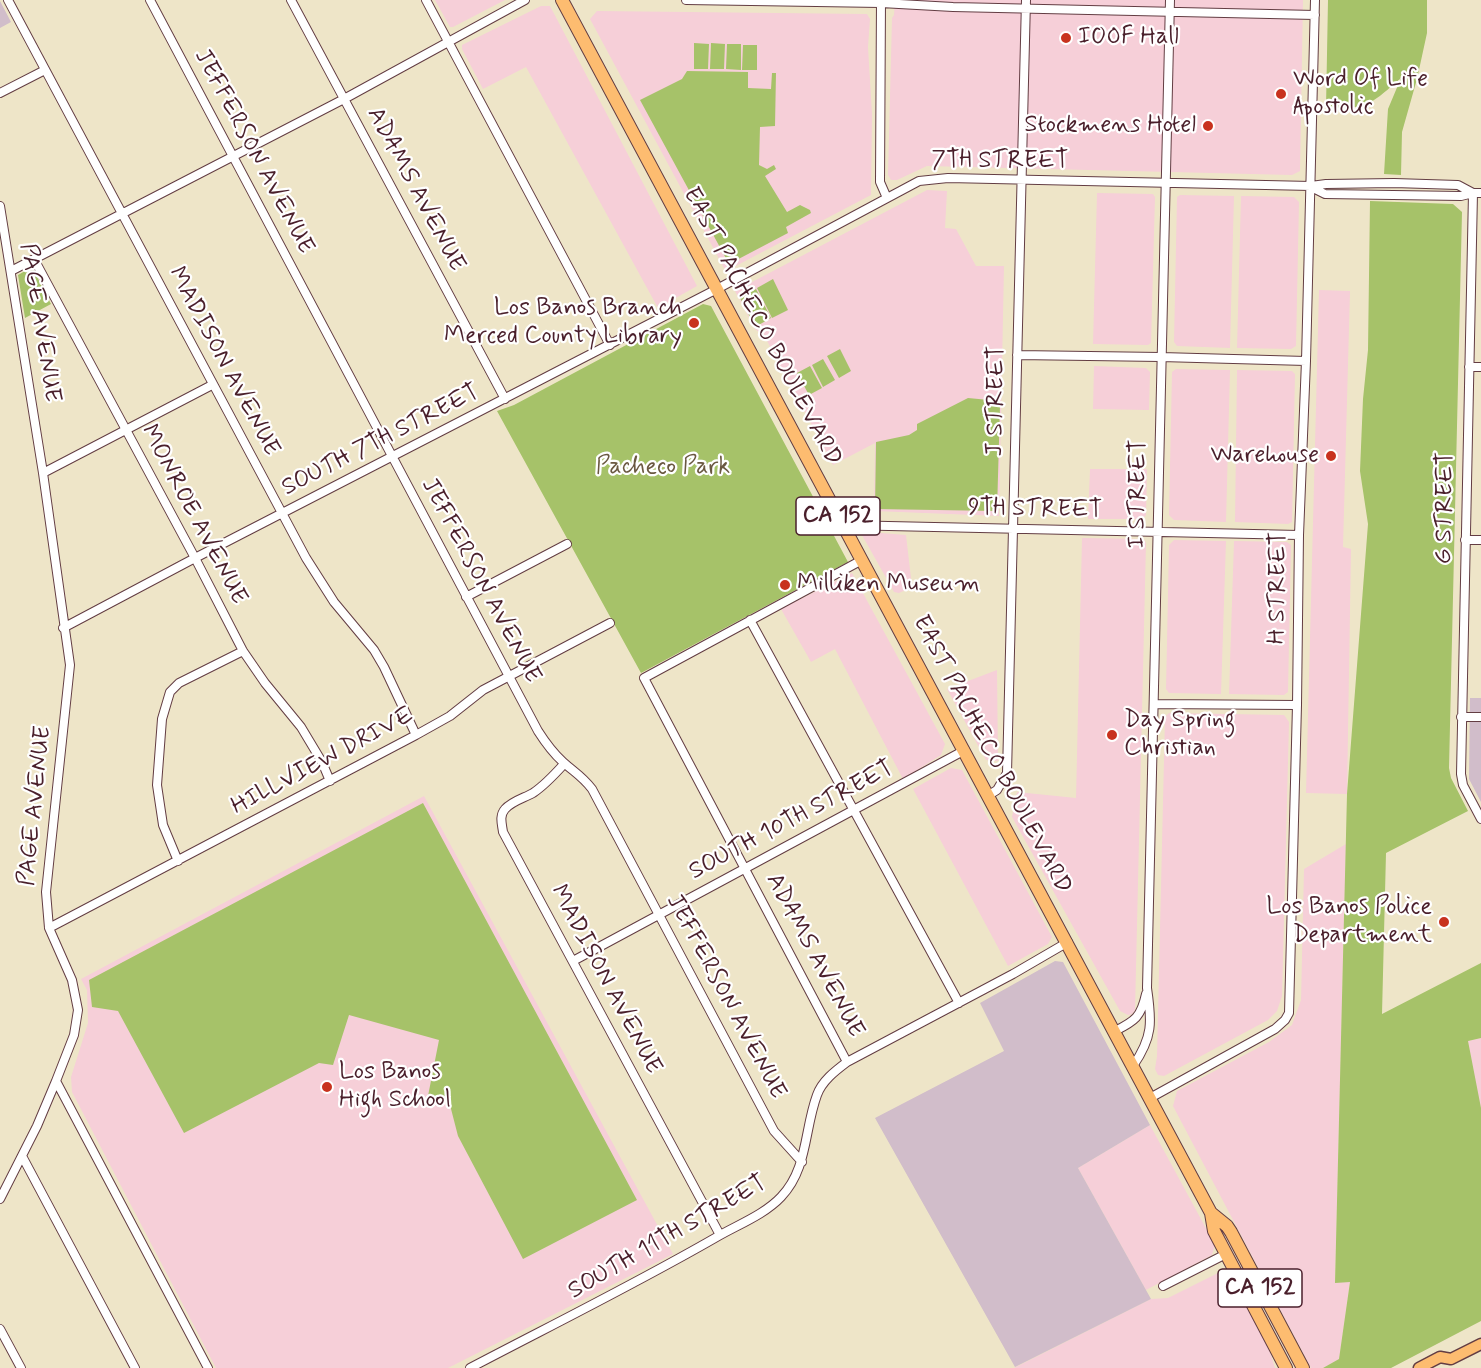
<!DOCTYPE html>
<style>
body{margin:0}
canvas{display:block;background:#eee5c8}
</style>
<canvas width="1481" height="1368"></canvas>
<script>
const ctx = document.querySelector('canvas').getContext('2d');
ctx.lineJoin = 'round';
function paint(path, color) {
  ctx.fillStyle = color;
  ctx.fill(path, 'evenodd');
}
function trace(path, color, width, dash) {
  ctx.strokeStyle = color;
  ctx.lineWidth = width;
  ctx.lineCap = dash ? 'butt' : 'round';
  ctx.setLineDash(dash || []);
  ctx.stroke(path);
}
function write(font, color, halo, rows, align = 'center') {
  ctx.font = font + ' Mynerve,sans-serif';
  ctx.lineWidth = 4.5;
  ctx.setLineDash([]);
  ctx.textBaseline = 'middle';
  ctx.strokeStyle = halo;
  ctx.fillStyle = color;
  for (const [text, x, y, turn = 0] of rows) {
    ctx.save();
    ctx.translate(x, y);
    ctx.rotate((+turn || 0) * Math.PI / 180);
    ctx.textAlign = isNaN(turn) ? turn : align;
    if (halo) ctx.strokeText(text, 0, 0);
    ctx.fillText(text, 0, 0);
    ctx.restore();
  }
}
paint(new Path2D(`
 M435,0H505L453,27H450Z
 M895,0H1303L1300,171L1292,175L927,166L897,180H891L888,175L892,18L894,15Z
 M541,6H550L697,286L658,308L526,67L483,89L462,49V45Z
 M597,11L867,14L870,19L868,47L872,114L871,195L730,269L724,268L590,19Z
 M927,190L947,191L945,228L956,229L976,266H1004L999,516L874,511L875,443L833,465L765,337L755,329L735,291Z
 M1097,193L1153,194L1155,197L1151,343L1148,345L1093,344Z
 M1180,195L1234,196L1230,348L1177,346L1174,342L1177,197Z
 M1241,196L1294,197L1299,202L1296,346L1291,349L1237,348Z
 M1319,290L1350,291L1343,547L1351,549L1347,794L1306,793Z
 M1094,366L1146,368L1150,372L1149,410L1093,409Z
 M1176,369L1230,370L1226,522L1174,520L1169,515L1172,372Z
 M1237,370L1292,371L1295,374L1292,522L1288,524L1235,522Z
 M1090,469H1147L1146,515L1142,519H1088Z
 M869,532L906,535L912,587L899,593L894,592L862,535Z
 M1082,538L1144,539L1146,543L1135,1010L1132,1014L1128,1015L1120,1011L1012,817L1017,792L1076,798Z
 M1174,540L1226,541L1221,694L1169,693L1166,689L1169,545Z
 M1234,541L1287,542L1291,545L1288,692L1284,695L1229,694Z
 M852,573L945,744L941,755L903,779L835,649L811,662L781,609Z
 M997,670L998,761L986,760L947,689Z
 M1169,713L1284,715L1289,722L1282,996L1277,1011L1268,1020L1164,1076L1158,1075L1155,1069L1157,1056L1165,717Z
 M951,768L962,770L1052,937L1048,944L1008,966L913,789Z
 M424,796L673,1254L448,1368H216L72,1092L71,1077L88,1023L87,990L81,979Z
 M1346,844L1335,1282H1350L1339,1360L1323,1368H1311L1173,1106L1177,1091L1269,1042L1292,1025L1301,1000L1304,869Z
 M1481,1038V1108H1480L1468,1041Z
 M1150,1125L1215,1245L1212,1255L1146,1290L1078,1168Z
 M1220,1272L1230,1276L1269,1349L1275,1368H1014L1151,1299L1168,1298Z`), '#f6cfd8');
paint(new Path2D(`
 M0,1L11,22L0,28Z
 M1470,698H1481V802L1469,779Z
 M1055,961L1063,962L1150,1125L1078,1168L1151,1299L1015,1367L875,1118L1004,1051L980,1003Z`), '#d1bdca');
paint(new Path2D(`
 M1328,0H1427V33L1417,79L1402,132L1401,175L1384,174L1388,109L1401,78C1370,105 1368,109 1326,108Z
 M694,43L709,44L708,69H694Z
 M711,43L725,44L724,69H710Z
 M727,44H741V70L726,69Z
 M743,45H757V70H742Z
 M687,71L748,72V88L771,89L772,73H776L775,126L760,127L759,165L767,169L774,165L776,169L765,176L787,212L800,205L810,210L811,213L786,227L788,233L729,264L640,100L682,79Z
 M1370,201L1453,204L1462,212L1449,768L1451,778L1468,811L1386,853L1382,1014L1481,963V1038L1468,1041L1481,1108V1321L1391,1368H1323L1339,1359L1350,1282L1335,1283L1347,794L1368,524L1360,471L1363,399L1368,350Z
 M32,267L51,304L25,318L18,275Z
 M773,279L788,310L772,318L757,288Z
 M756,289L771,318L755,327L740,298Z
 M703,304L711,306L848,562L641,673L497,411L514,405Z
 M840,349L851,371L839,378L827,356Z
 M823,359L835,380L823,387L812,365Z
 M810,366L822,388L809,395L797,373Z
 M968,398L989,400L1000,406L997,511L875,509L876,442L909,435L917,430V424Z
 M423,803L637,1200L523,1259L458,1136L450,1105L428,1096L439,1040L349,1015L333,1065L319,1063L184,1133L118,1011L92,1007L89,980Z`), '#a6c269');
const minor = new Path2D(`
 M8,0L306,558L334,602L374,650L384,667L416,735
 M150,0L538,731C545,742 553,753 563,762C574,772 582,776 592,789L774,1131L802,1162
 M291,0L505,399
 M426,0L610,345
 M686,0L881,3L953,7L1315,15
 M881,0L880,182L887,198
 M0,93L45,70
 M1311,187L1325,194L1461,196L1473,193H1481
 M1473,193L1461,774L1463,785L1481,819
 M0,206L43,473L70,665L46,892L49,928L72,980L78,1010L74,1035L56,1081L208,1368
 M34,259L195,558L243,651L265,683L301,727L322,762L330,781
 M11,271L344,99L525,0
 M1017,355L1161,357L1306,361
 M1469,367H1481
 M43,473L212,385
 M843,525L1299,535
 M1465,540H1481
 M466,597L567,544
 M750,620L959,1003
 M63,628L195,558L717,289L919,181L948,178L1311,186L1326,184L1394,183L1458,185L1473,193
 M1154,704L1297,705
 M1461,717H1481
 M564,764C555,774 545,785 533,793C524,798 512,801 505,809C499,816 502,824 503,832L720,1235
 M989,795L997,790L1007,773L1026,0
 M178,861L163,825L157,785L162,719L170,692L179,683L243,651
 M49,928L416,735L450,716L483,690L610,623
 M573,961L965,750
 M1115,1031C1135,1021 1141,1017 1146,994
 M847,1062L644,678L862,560
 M1133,1066C1153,1037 1152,1022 1147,988L1170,0
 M1150,1098L1275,1029L1285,1020L1289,1013L1297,705L1299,535L1306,361L1315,0
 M22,1156L135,1368
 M0,1199L37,1126L56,1081
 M1163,1286L1226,1254
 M0,1329L21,1368
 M470,1368C552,1325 635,1284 715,1238C737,1225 764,1215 781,1197C808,1169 804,1130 817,1095C822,1081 835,1071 847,1062L1013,974L1068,942`);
const major = new Path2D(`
 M1419,1368L1440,1357L1451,1359L1481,1344`);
const highway = new Path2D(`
 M562,0L1211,1213L1214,1231L1286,1368
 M1211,1213L1227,1226L1231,1232L1303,1368`);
trace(minor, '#633d43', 10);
trace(major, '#633d43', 13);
trace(highway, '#633d43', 14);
trace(minor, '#fff', 8);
trace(major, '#fdbc70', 10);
trace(highway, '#fdbc70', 12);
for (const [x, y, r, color] of [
 [1066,38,6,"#c8321e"],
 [1281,94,6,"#c8321e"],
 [1208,126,6,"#c8321e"],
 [694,323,6,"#c8321e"],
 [1331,456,6,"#c8321e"],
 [785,585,6,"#c8321e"],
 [1112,735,6,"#c8321e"],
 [1444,922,6,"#c8321e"],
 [327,1087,6,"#c8321e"]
]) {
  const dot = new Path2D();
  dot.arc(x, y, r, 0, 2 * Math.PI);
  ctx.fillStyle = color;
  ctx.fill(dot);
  trace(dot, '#fff', 2);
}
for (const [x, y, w] of [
 [838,516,84],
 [1260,1288,84]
]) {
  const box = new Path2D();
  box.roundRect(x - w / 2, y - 19, w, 38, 4.5);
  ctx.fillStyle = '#fff';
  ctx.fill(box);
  trace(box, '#4a1f2b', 1.5);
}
write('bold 22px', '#4a1f2b', null, [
 ["CA 152",838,516],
 ["CA 152",1260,1288]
]);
write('24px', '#4a1f2b', '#fff', [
 ["IOOF Hall",1078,38],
 ["Word Of Life",1293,80],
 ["Apostolic",1293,108],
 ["Stockmens Hotel",1196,126,"right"],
 ["Los Banos Branch",682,309,"right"],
 ["Merced County Library",682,337,"right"],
 ["Warehouse",1319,456,"right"],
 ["Milliken Museum",797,585],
 ["Day Spring",1124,721],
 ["Christian",1124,749],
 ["Los Banos Police",1432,908,"right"],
 ["Department",1432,936,"right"],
 ["Los Banos",339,1073],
 ["High School",339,1101]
], 'left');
write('24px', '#4a1f2b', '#fff', [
 ["JEFFERSON AVENUE",253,152,62],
 ["7TH STREET",1000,162],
 ["ADAMS AVENUE",415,190,62],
 ["PAGE AVENUE",39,323,81],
 ["EAST PACHECO BOULEVARD",761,327,62],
 ["MADISON AVENUE",223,362,62],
 ["J STREET",997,401,-89],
 ["SOUTH 7TH STREET",381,441,-27],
 ["I STREET",1139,494,-89],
 ["G STREET",1446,508,-89],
 ["9TH STREET",1035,510,1],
 ["MONROE AVENUE",193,515,62],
 ["JEFFERSON AVENUE",480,581,62],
 ["H STREET",1279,588,-89],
 ["EAST PACHECO BOULEVARD",991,755,62],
 ["HILLVIEW DRIVE",323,762,-28],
 ["PAGE AVENUE",36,806,-84],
 ["SOUTH 10TH STREET",792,821,-28],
 ["ADAMS AVENUE",814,956,62],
 ["MADISON AVENUE",605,980,62],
 ["JEFFERSON AVENUE",725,997,62],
 ["SOUTH 11TH STREET",668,1238,-30]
]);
write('24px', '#6a5841', '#fff', [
 ["Pacheco Park",663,468]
]);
</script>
